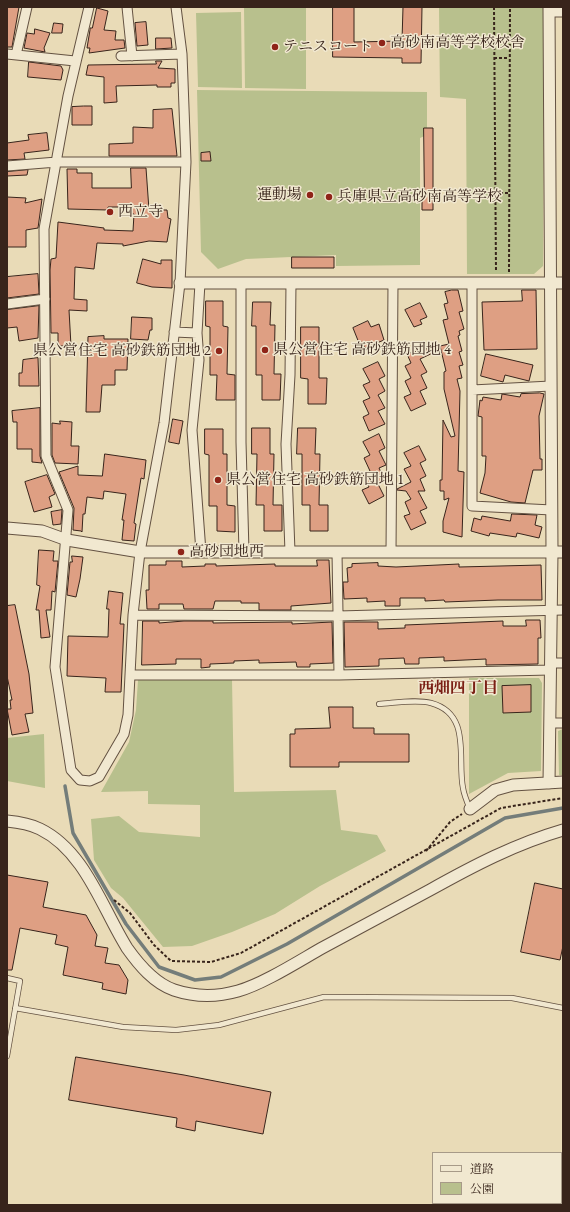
<!DOCTYPE html>
<meta charset="utf-8">
<style>
body{margin:0}
#map{position:relative;width:570px;height:1212px;overflow:hidden;background:#e9dbb7;font-family:"EB Garamond","Noto Serif JP",serif}
canvas{display:block}
.frame{position:absolute;inset:0;border:8px solid #38241b;pointer-events:none}
.legend{position:absolute;left:432px;top:1152px;width:130px;height:52px;box-sizing:border-box;background:#f1e8d0;border:1px solid #a79a88;margin:0;padding:5px 7px;list-style:none;font-size:12px;color:#38241b}
.legend li{display:flex;align-items:center;gap:8px;height:20px}
.legend b{width:20px;border:1px solid #a79a88}
</style>
<div id="map">
<canvas width="570" height="1212"></canvas>
<div class="frame"></div>
<ul class="legend">
<li><b style="height:5px;background:#f1e8d0"></b>道路</li>
<li><b style="height:11px;background:#b8c08d"></b>公園</li>
</ul>
</div>
<script>
const ctx = document.querySelector('canvas').getContext('2d');
ctx.lineJoin = 'round';
function paint(path, color) {
  ctx.fillStyle = color;
  ctx.fill(path, 'evenodd');
}
function trace(path, color, width, dash) {
  ctx.strokeStyle = color;
  ctx.lineWidth = width;
  ctx.lineCap = dash ? 'butt' : 'round';
  ctx.setLineDash(dash || []);
  ctx.stroke(path);
}
function write(font, color, halo, rows, align = 'center') {
  ctx.font = font + ' "EB Garamond","Noto Serif JP",serif';
  ctx.lineWidth = 3;
  ctx.setLineDash([]);
  ctx.textBaseline = 'middle';
  ctx.strokeStyle = halo;
  ctx.fillStyle = color;
  for (const [text, x, y, turn = 0] of rows) {
    ctx.save();
    ctx.translate(x, y);
    ctx.rotate((+turn || 0) * Math.PI / 180);
    ctx.textAlign = isNaN(turn) ? turn : align;
    if (halo) ctx.strokeText(text, 0, 0);
    ctx.fillText(text, 0, 0);
    ctx.restore();
  }
}
paint(new Path2D(`
 M244,7H306V89L245,88Z
 M439,7H544L543,266L534,274H467L466,99L440,97Z
 M241,12L242,88L198,87L196,13Z
 M197,90L427,92V135L420,138V265L336,266V255L246,259L218,269L201,252Z
 M469,678H539L542,683L541,771L508,773L469,794Z
 M232,679L234,792L336,790L341,830L377,835L386,851L320,886L275,914L232,932L192,946L163,947L123,898L111,888L94,860L91,819L119,816L139,832L200,837V805L148,804V791L101,792L129,742L136,710L138,680Z
 M563,729V775H559L558,731Z
 M44,734L45,788L7,781V738Z`), '#b8c08d');
trace(new Path2D(`
 M65,786L73,833L126,924L159,967L195,980L221,977L287,944L505,818L563,808`), '#747d7a', 3.5);
const building = new Path2D(`
 M7,7H19L12,47H7Z
 M333,7H354V42L402,41L403,7H422L421,63H402V58L333,57Z
 M97,8L108,11L104,30L116,31L115,40H124L125,48L89,53L90,48H87L90,30V28H92Z
 M146,22L148,45L137,46L135,23Z
 M54,23L63,24L62,33H52Z
 M35,29L50,33L44,48L45,52L24,48L27,33L34,34Z
 M156,38H171L172,48L156,49Z
 M156,61H162L158,68L175,69V83H171V87H157V85L116,86L117,102L104,103V77L86,75L88,65L156,64Z
 M29,62L61,66L63,70L61,80L28,77Z
 M84,106H92V125H72V107Z
 M172,109L177,156H109V144L133,143V127L153,128V110Z
 M424,128H433V210H422V194H424Z
 M47,133L49,150L24,153L25,159L7,160V143L29,140L28,135Z
 M210,152L211,161H201V153Z
 M131,168H146L149,210H167L168,218L171,219L167,242L149,241L123,246V244L97,243L94,269L75,267L74,299L87,300V311L69,310L71,346H58V333H51L50,270L51,259L56,258L58,222L104,228V230L133,231L134,214H132L131,207H108V210L68,209L67,169H77V173H92V188H131Z
 M28,170L27,175L7,176V172Z
 M7,197L26,198L25,203L42,199L38,228L26,230V247H7Z
 M292,257H334V268H292Z
 M143,259L161,264V260H172V288L152,287L137,283Z
 M38,274L39,294L7,298V277Z
 M452,290H458L463,311L459,312L464,329L459,331L460,335L458,336L462,351L459,352L463,365L459,366L462,378L457,379L460,391L458,471L464,472L462,537L443,532V521L449,498L444,500V491H440V480H442L443,420L451,437L455,436L444,389V372L446,371L440,346L449,344L443,320L448,319L444,304L448,303L445,292Z
 M522,290H536L537,349L484,350L482,302L522,301Z
 M206,301H223V326L228,327L227,374L235,375V400H216L217,375H210V327L206,326Z
 M253,302H271L270,325H275L274,374H281L280,400H262V375H256V326H252Z
 M420,303L427,317L420,320L422,324L414,327L405,310Z
 M39,306L38,338L19,341L17,327L7,328V310Z
 M132,317L152,318V330H150L148,340L131,339Z
 M368,321L371,327L379,324L384,340L365,348L362,342L359,343L353,328Z
 M301,327H319V378H327L326,404H308V379L301,378Z
 M104,336V339H128L127,370H115V385H102L100,412H86L88,337Z
 M436,347L437,351L420,359L427,372L421,375L427,388L420,391L426,404L411,411L404,397L411,394L405,381L411,378L405,366L411,363L407,354Z
 M486,354L533,365L529,381L505,375L503,382L481,376Z
 M38,358L39,386H19V373H22L23,360Z
 M378,362L385,376L379,379L385,391L378,395L385,408L378,411L385,424L369,431L363,417L369,414L363,401L370,398L363,385L370,382L363,369Z
 M540,393L544,394L539,416L540,459H542V470H533L525,503L511,502L480,493L485,473L486,456H482V417L478,416L480,400L482,401L483,397L501,400L502,394L520,397L521,394Z
 M40,408V456L42,463L32,462V449H17V422H13L12,411Z
 M173,419L183,421L179,444L169,442Z
 M60,421L72,422L71,446H79L78,464L55,463L52,455V423L60,424Z
 M252,428H270V454H274L273,505H282V531H264V505H256L257,454H252Z
 M298,428H316L315,454H320L319,505H328V531H310V505H302V454H297Z
 M205,429H223V454H227V505L235,506V532L217,531V506H209V455L205,454Z
 M379,434L385,448L379,451L386,465L379,468L385,481L378,484L384,496L369,504L362,490L369,487L363,474L370,471L364,458L370,455L363,442Z
 M419,446L426,460L420,463L426,476L420,479L425,491H418L427,508L420,511L426,523L411,530L404,516L410,514L405,502L411,499L406,491L397,490V489L411,482L404,469L411,466L404,453Z
 M105,454L146,460L144,479L141,478L134,523L136,524L134,541L122,540L124,520H122L126,494L104,491L103,499L87,497L85,514H83L82,532L81,531L73,530L74,508L59,472L78,466V475L102,476Z
 M47,475L55,494L49,497L52,507L34,512L25,482Z
 M62,510L61,524L53,525L51,512Z
 M512,514L537,515L535,525L542,527L539,538L517,533L516,537L490,533L489,536L471,531L474,518L481,520L482,516L510,521Z
 M39,550L54,551L53,561H58L55,592L52,591L51,610H46L50,637L41,638L39,610H36L40,586L37,585Z
 M72,556L83,557L80,579L76,597L67,595L70,562H72Z
 M317,560H329L331,603L291,606V610H259V603H241V601H215L213,609H184L183,604H159V609H147L146,590H149V565H166V561H182V567L205,566V564H216V566L275,564V566H317Z
 M378,563V566L396,567L459,564V567L541,565L542,600H498L445,602L444,600L425,601V598H400V606H385V601L367,602V598L344,599L343,582H348L347,568L352,567V564Z
 M109,591L123,593L120,624H124L121,692H105L106,678L67,676L68,636L108,637L109,609H107Z
 M15,605L29,674L33,713L25,714L29,732L12,735L7,709H11L10,700H12L7,676V606Z
 M526,620H540L541,638H538V664L486,665V659L444,661V657L419,658V664H405L404,658L379,659V666L345,667L344,622H378V629L405,628V625L503,621V626H526Z
 M143,621H159V623L184,621H213V623L292,622V624L332,622L333,663L310,664V667H297L296,662L259,663V660L234,661V663L210,664V667L201,668V659H176V664L142,665Z
 M531,685V712L503,713L502,686Z
 M329,707H353V728H374V734H409V762H339V767H290V734H295V729L330,728Z
 M7,875L48,882L43,907L86,915L97,935L95,946L108,948L105,963L119,965L128,980L126,994L102,989L103,983L63,975L68,947L55,944L57,935L20,928L12,970H7Z
 M535,883L563,889V946L560,960L521,952Z
 M76,1057L184,1075L271,1092L263,1134L196,1121L195,1131L176,1127L177,1118L69,1100Z`);
paint(building, '#de9f83');
trace(building, '#38241b', 1);
const service = new Path2D(`
 M379,704C395,703 416,699 431,703C472,714 457,759 463,788C464,795 467,802 470,809
 M7,978L20,981L7,1056
 M15,1008L123,1027L176,1030L219,1025L324,997L512,998L563,1008`);
const minor = new Path2D(`
 M89,7L68,96L44,229L46,456L68,510L55,667L71,770L80,780L90,781L99,777L124,734L128,715L133,615L140,552L164,423L180,283L186,162L182,54L176,7
 M127,7L132,56
 M549,12H563
 M7,54L75,61
 M16,55L27,7
 M121,56L182,54
 M7,166L57,162H186
 M200,283L197,333L199,360L192,430L201,552
 M241,283V442L244,552
 M472,283V506L552,510
 M7,304L45,299
 M174,332L197,333
 M472,390L551,386
 M290,552L286,444L290,375L291,283
 M337,552L339,675
 M391,552L393,283
 M133,615L338,616L563,610
 M551,663H563
 M130,675H339L550,670
 M550,723H563`);
const tertiary = new Path2D(`
 M180,283H563
 M7,528L42,531L67,540L140,552H563
 M549,783L552,552L549,7
 M470,809L495,790L513,785L563,782
 M7,821C18,822 30,824 40,829C85,851 102,908 127,948C139,965 154,983 174,990C195,997 217,997 238,991C263,984 299,961 322,948C358,929 394,909 430,890C473,866 515,844 563,830`);
trace(service, '#645242', 6);
trace(minor, '#645242', 11);
trace(tertiary, '#645242', 13);
trace(new Path2D(`
 M494,7L496,272
 M494,58H509
 M495,193H509
 M509,272L510,7
 M426,851L450,822L462,814
 M114,900L130,913L154,945L171,961L211,962L241,953L501,808L563,798`), '#38241b', 2, [3, 2]);
trace(service, '#f1e8d0', 4.5);
trace(minor, '#f1e8d0', 9);
trace(tertiary, '#f1e8d0', 11);
for (const [x, y, r, color] of [
 [382,43,4,"#8f2418"],
 [275,47,4,"#8f2418"],
 [310,195,4,"#8f2418"],
 [329,197,4,"#8f2418"],
 [110,212,4,"#8f2418"],
 [265,350,4,"#8f2418"],
 [219,351,4,"#8f2418"],
 [218,480,4,"#8f2418"],
 [181,552,4,"#8f2418"]
]) {
  const dot = new Path2D();
  dot.arc(x, y, r, 0, 2 * Math.PI);
  ctx.fillStyle = color;
  ctx.fill(dot);
  trace(dot, '#f1e8d0', 1.5);
}
write('15px', '#38241b', '#f1e8d0', [
 ["高砂南高等学校校舎",390,43],
 ["テニスコート",283,47],
 ["運動場",302,195,"right"],
 ["兵庫県立高砂南高等学校",337,197],
 ["西立寺",118,212],
 ["県公営住宅 高砂鉄筋団地 4",273,350],
 ["県公営住宅 高砂鉄筋団地 2",211,351,"right"],
 ["県公営住宅 高砂鉄筋団地 1",226,480],
 ["高砂団地西",189,552]
], 'left');
write('bold 16px', '#7a1f14', '#f1e8d0', [
 ["西畑四丁目",458,689]
]);
</script>
